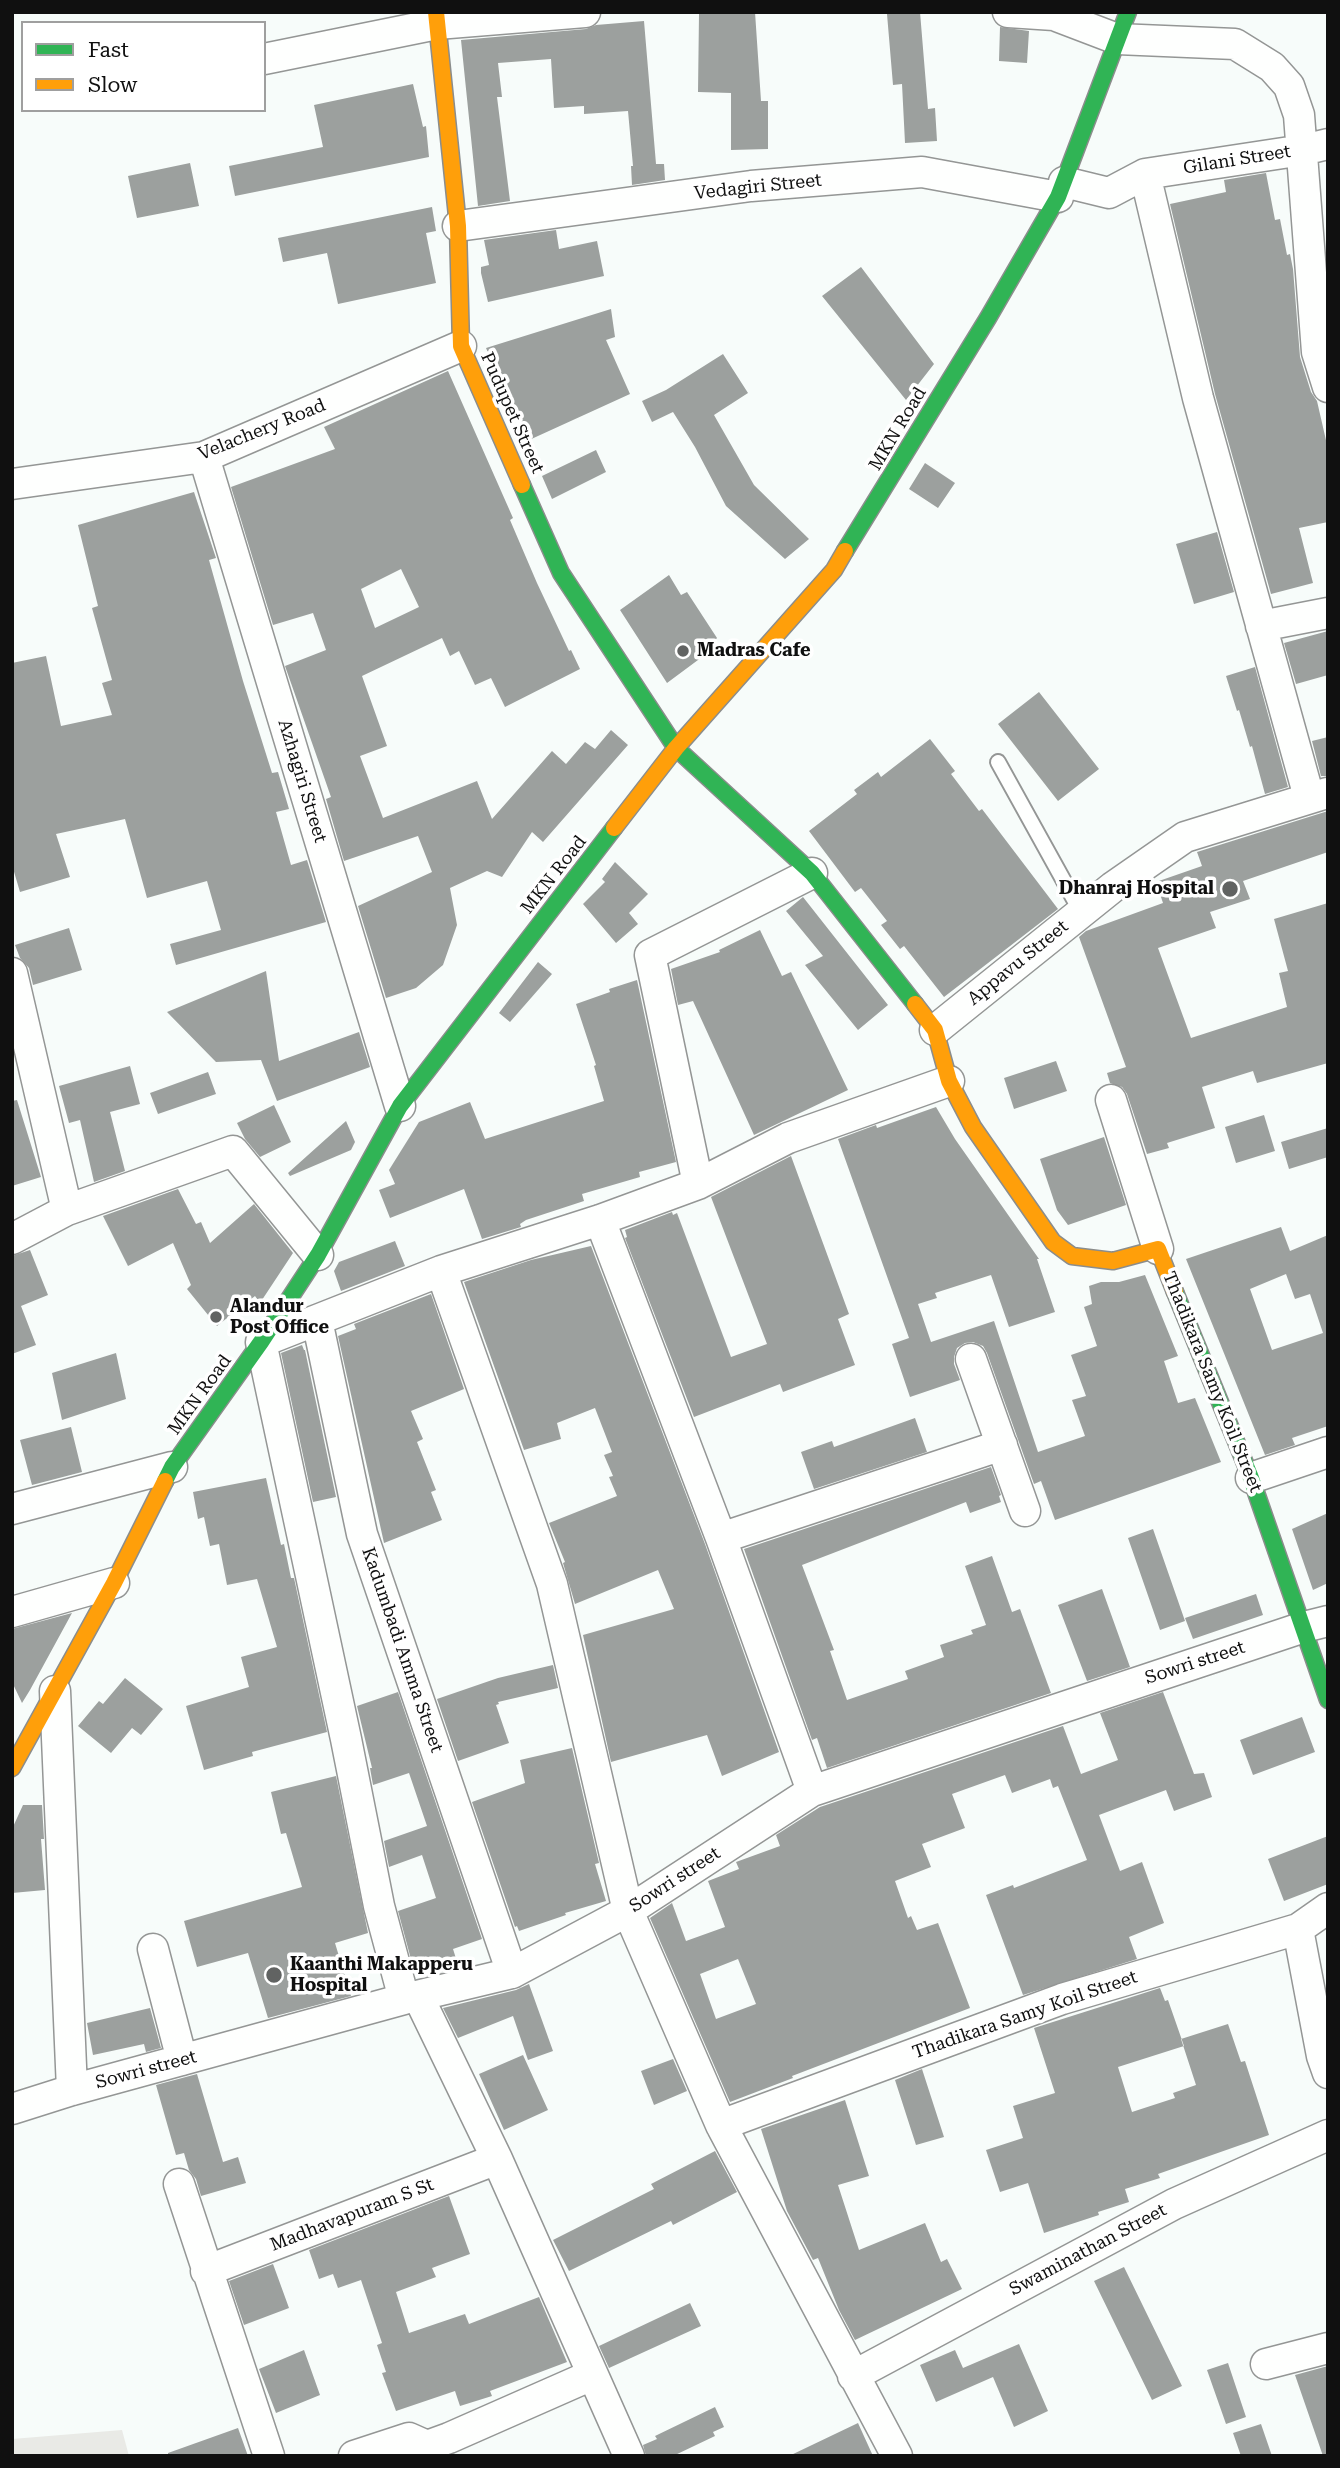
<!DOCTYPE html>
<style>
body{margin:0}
#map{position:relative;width:1340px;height:2468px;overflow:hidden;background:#f7fcfa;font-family:"Roboto Serif",serif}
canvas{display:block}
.frame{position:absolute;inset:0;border:14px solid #101010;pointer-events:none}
.legend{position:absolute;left:21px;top:21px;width:245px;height:91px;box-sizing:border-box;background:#fff;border:2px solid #9f9f9f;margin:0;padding:9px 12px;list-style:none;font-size:21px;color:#101010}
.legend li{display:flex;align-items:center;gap:14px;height:35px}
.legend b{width:35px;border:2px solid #9f9f9f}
</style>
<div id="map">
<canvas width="1340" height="2468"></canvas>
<div class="frame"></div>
<ul class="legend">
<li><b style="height:9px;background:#30b455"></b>Fast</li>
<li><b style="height:9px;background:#ff9f0a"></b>Slow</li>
</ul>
</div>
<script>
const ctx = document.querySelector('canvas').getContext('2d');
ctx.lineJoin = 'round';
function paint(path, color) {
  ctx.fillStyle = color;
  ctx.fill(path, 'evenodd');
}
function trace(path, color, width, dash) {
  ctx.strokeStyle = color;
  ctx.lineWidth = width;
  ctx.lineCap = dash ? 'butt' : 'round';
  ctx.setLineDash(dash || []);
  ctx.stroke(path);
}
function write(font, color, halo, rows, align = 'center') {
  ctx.font = font + ' "Roboto Serif",serif';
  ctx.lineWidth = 7;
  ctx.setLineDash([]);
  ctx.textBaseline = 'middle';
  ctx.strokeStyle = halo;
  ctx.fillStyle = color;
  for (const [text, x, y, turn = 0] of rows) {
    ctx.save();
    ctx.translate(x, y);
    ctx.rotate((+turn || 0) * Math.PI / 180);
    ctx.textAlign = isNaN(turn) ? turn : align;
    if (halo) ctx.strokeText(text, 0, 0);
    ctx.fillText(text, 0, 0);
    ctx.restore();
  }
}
paint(new Path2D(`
 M122,2430L129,2456H12V2439Z`), '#e9eae6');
paint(new Path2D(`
 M755,12L761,101H768V149L731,150V93L698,92L699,14Z
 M920,12L928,109L935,108L937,141L905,143L902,84L893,85L887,14Z
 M644,21L656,164H664L665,180L632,185L631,166H633L628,111L584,114V106L554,108L551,59L498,63L502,97H497L510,201L478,206L461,40L586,29L596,25Z
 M1000,27L1029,31L1027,63L999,61Z
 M413,84L423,127L426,126L429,157L235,196L229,166L323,147L314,105Z
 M190,163L199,206L137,218L128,176Z
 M1266,173L1275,220L1280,219L1287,255L1290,254L1293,269L1300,357L1311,392L1317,401L1328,449V522L1299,528L1313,583L1271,594L1215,394L1170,204L1226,192L1224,180Z
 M432,207L436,231L426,233L436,283L338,304L327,253L283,262L278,238Z
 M556,230L559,249L597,241L604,276L488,302L481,273V267L489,265L484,240Z
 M861,267L934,364L906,400L822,296Z
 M611,309L615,337L606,340L630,394L527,441L486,348Z
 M723,354L748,393L714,415L754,485L809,539L785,559L726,506L695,447L673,412L652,422L642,401L666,390Z
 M448,371L513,518L510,520L537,583L569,651L571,650L580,669L505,707L491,678L475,685L459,651L450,656L442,638L362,676L387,746L360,756L383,818L477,781L492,819L552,751L566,764L585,742L595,749L611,730L628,745L543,842L532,832L502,877L487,871L450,888L457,925L443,965L416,988L386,998L358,906L432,872L418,836L344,861L326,799L331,797L285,666L326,650L313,613L273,625L231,487L335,449L324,427ZM401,569L419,607L375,628L361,589Z
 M596,450L606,472L552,499L542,476Z
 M925,463L955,483L938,508L909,489Z
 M194,492L216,558L209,560L243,681L272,773L278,772L289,809L276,812L291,865L307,860L326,922L176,965L170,944L221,930L207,881L147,898L125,819L56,834L70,877L20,892L12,865V663L46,656L61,726L112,715L102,683L112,680L92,608L98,606L78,525Z
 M1217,532L1234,592L1194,604L1176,544Z
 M669,575L681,595L687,592L717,638L698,660L667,683L620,610Z
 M1328,631V675L1296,684L1284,643Z
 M1255,667L1288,787L1265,794L1252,746L1250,747L1239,710L1237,711L1226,676Z
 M1039,692L1099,769L1058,801L998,724Z
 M1328,737V776H1321L1312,741Z
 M930,739L955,771L951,774L979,811L982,809L1058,909L944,997L904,946L900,949L881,925L887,921L861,888L855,892L809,831L857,794L854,790L878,772L881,777Z
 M1328,811V852L1243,881L1250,899L1210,912L1216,928L1158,948L1191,1038L1287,1007L1279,973L1288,971L1274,919L1328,903V1063L1257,1083L1253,1071L1202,1087L1215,1128L1167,1143L1169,1148L1147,1154L1127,1094L1122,1087L1110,1083L1107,1073L1126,1067L1079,937L1086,931L1163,903L1156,882L1202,866L1197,852Z
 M615,862L648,894L629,913L638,924L616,943L583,904L605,882L602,879Z
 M803,897L888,1005L858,1030L805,965L823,956L786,911Z
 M69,928L82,970L33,985L29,968L20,958L15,945Z
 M760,930L782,976L791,972L848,1090L754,1135L693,1001L678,1005L671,969L720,952L719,950Z
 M538,962L552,974L510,1022L499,1013Z
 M266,971L279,1061L359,1032L370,1067L277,1101L261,1060L216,1062L167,1012Z
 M637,980L676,1162L639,1172L640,1177L582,1194L584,1201L526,1220L520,1224L521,1227L482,1239L464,1189L390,1218L379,1190L395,1184L389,1170L419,1122L470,1102L485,1139L604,1101L594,1066L596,1065L576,1004L610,992L609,989Z
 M1056,1061L1067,1091L1014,1109L1004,1078Z
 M130,1066L140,1104L110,1112L125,1171L94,1182L80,1120L69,1123L59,1086Z
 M208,1072L216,1094L158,1114L150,1093Z
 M17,1100L41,1177L12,1186V1101Z
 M274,1105L291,1142L260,1157L245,1139L237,1123Z
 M936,1107L955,1139L1039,1259H1037L1055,1312L1009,1327L991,1275L935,1293L937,1298L918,1304L931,1342L994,1321L1038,1452L1085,1436L1072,1400L1086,1396L1071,1355L1097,1346L1084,1307L1092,1304L1089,1286L1101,1282H1119L1145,1275L1178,1356L1164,1361L1178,1403L1195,1398L1221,1462L1055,1520L1041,1481L1034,1484L987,1353L983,1346L973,1342L965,1343L957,1348L954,1357V1364L960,1380L910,1397L892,1344L909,1338L838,1139L876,1125L877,1128Z
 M1264,1115L1275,1151L1236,1163L1225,1127Z
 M346,1121L355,1142L351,1150L290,1176L288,1173Z
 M1328,1128V1157L1289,1169L1281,1142Z
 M1104,1137L1126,1205L1068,1225L1057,1210L1040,1159Z
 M791,1156L849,1314L838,1319L855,1365L783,1392L780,1384L694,1417L625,1238L627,1237L625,1230L672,1212L673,1215L677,1213L731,1357L767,1344L711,1197Z
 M178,1189L196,1224L201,1222L210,1243L254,1204L293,1253L260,1303L255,1296L217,1326L187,1289L191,1285L173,1243L128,1266L103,1216Z
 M1281,1227L1290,1251L1328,1235V1426L1292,1438L1295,1445L1265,1455L1186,1259ZM1286,1274L1295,1299L1310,1294L1323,1333L1272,1350L1250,1289Z
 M395,1241L405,1266L341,1291L334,1271L339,1262Z
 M591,1246L705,1544L779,1752L722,1776L707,1735L611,1762L583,1635L674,1609L658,1570L575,1604L563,1563L565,1562L549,1523L617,1496L609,1477L613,1476L604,1455L612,1452L595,1408L557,1423L561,1439L524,1450L464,1282L531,1260Z
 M30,1250L48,1295L21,1306L36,1345L12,1354V1256Z
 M431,1294L464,1389L411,1411L423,1439L417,1442L436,1490L431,1492L442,1520L384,1543L338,1336L356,1329L354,1324Z
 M302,1345L304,1350H305L336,1497L313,1502L281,1353Z
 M116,1353L126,1399L62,1420L52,1373Z
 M915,1418L927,1452L814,1489L801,1452L832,1441L834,1447Z
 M71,1427L82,1472L32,1485L20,1440Z
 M991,1467L1001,1495L999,1496L1001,1502L970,1513L966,1502L802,1565L834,1650L830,1651L847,1700L908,1679L905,1671L944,1657L940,1645L973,1634L971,1630L986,1625L965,1566L992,1556L1012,1612L1020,1609L1051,1693L827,1768L817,1738L812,1740L744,1549Z
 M266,1478L281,1545L284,1544L291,1578H294L327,1732L252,1752L253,1756L204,1770L186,1706L249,1687L241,1657L277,1647L257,1579L227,1585L219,1544L210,1546L204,1517L198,1519L193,1492Z
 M1328,1513V1583L1313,1590L1292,1529Z
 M1153,1529L1185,1621L1160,1630L1128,1538Z
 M1102,1589L1130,1667L1087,1681L1058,1605Z
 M1256,1594L1263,1615L1193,1639L1185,1618Z
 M72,1613L30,1690L22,1703L12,1682V1629Z
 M553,1665L558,1688L498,1702L499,1704L496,1705L509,1743L458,1761L437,1699L498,1678Z
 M125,1678L163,1709L141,1735L132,1728L111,1753L78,1726L99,1701L103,1704Z
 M398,1692L482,1939L453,1949L459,1968L426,1976L425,1971L415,1974L398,1911L436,1898L422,1855L389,1867L384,1841L427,1826L409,1773L373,1785L370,1768H372L357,1706Z
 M1163,1692L1194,1774L1204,1773L1212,1797L1174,1811L1166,1790L1099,1815L1120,1871L1142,1862L1164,1923L1129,1937L1137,1959L1023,1995L986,1895L1013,1885L1014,1888L1087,1860L1058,1786L1053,1788L1050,1779L1012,1793L1005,1775L952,1794L965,1828L922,1844L931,1867L895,1881L908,1918L911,1916L917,1930L938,1923L970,2008L792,2076L793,2078L730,2102L650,1918L672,1903L686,1941L725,1927L708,1881L739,1869L736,1862L780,1846L776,1835L820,1807L1063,1726L1081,1774L1118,1760L1100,1713ZM738,1959L756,2004L716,2019L700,1974Z
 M1302,1717L1315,1752L1253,1775L1240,1740Z
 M572,1748L599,1863L595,1864L606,1901L565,1913L566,1915L519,1931L517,1926L515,1927L472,1802L525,1783L520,1760Z
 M336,1776L368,1933L335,1943L351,1996L268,2018L248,1953L197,1967L184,1921L302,1887L286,1833L281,1834L271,1792Z
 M23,1805H42L44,1839H41L45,1890L12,1893V1829Z
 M1328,1836V1884L1284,1901L1268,1859Z
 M529,1984L553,2051L528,2060L513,2016L458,2038L443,2008L516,1990Z
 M1160,1988L1165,2001L1168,2000L1184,2046L1118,2067L1132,2112L1175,2098L1173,2093L1196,2085L1181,2039L1228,2024L1241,2062L1245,2061L1269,2135L1158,2174L1160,2178L1125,2189L1129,2202L1098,2212L1099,2215L1044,2233L1028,2183L1000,2192L986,2150L1023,2138L1013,2106L1055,2093L1034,2028Z
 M150,2008L161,2048L146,2052L144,2044L93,2055L87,2023Z
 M523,2055L548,2110L504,2130L479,2074Z
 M673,2059L687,2091L654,2105L641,2071Z
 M922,2069L944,2137L916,2145L895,2080Z
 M197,2074L223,2162L238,2157L246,2183L201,2196L196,2179L189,2170L184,2153L176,2155L156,2085Z
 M845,2100L869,2176L838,2185L859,2250L925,2223L941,2262L947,2259L962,2289L855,2340L839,2310L818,2258L813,2260L787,2211L761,2129Z
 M715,2151L737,2192L673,2225L671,2221L569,2271L553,2240L654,2189L651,2184Z
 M449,2196L470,2254L432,2268L436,2277L396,2292L409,2333L465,2314L469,2324L539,2297L567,2362L490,2391L492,2396L460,2406L455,2391L396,2411L382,2373L386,2372L377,2345L382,2343L361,2280L338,2288L333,2274L319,2279L309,2250Z
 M273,2264L289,2308L244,2325L229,2281Z
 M1124,2267L1182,2386L1152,2400L1094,2281Z
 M690,2303L701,2326L609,2368L599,2346Z
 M1019,2344L1048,2411L1014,2427L993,2377L936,2402L920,2365L955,2350L963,2368Z
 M304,2350L320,2395L276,2413L259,2369Z
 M1228,2363L1246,2417L1226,2424L1207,2370Z
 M1328,2366V2456H1323L1295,2375Z
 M715,2407L724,2427L713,2432L715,2436L673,2456H646L643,2445L657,2439L655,2436Z
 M858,2423L873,2456H789Z
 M1261,2424L1272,2456H1241L1233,2433Z
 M238,2428L248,2456H168V2453Z`), '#9ca09e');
const lane = new Path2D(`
 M998,762L1081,912`);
const street = new Path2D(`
 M1008,12L1054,15L1117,39L1235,44L1272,67L1289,86L1299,115L1317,352L1328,387
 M264,59L437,24L585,12
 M1145,174L1198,398L1309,797
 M1064,182L1109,193L1145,174L1303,150L1328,144
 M458,226L751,186L922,172L1058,197
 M204,457L400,1106
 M12,484L204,457L461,346
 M1261,626L1328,613
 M12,973L67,1210
 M935,1030L1113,887L1185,837L1327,793
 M1111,1100L1158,1249
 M698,1184L650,955L812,873
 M600,1220L721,1538L812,1791
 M12,1239L67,1210L233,1151L318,1255
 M441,1271L552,1584L628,1911L721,2125L897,2456
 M317,1320L362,1534L512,1973
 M971,1359L1025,1511
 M1251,1478L1328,1452
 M12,1509L172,1467
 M721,1538L1002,1445
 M12,1612L114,1583
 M55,1691L72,2090
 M1298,1929L1322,2056L1328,2073
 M153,1949L182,2060
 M418,1996L497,2159L629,2456
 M404,1999L379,1906L346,1739L261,1342L441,1271L600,1220L698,1184L788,1138L949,1081
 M12,2109L72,2090L404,1999L512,1973L628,1911L812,1791L1304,1627L1328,1621
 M721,2125L1062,1999L1298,1929L1328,1908
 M179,2184L269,2456
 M206,2271L497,2159
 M1266,2364L1328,2348
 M853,2376L1174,2204L1328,2135
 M354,2456L409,2438L427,2446L449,2438L592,2375`);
const fast = new Path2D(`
 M522,485L561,573L676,748L812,873L915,1004
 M845,551L988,318L1058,197L1128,12
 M1175,1292L1251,1478L1328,1700
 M165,1481L172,1467L261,1342L318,1255L400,1106L614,828`);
const slow = new Path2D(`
 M436,12L458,226L461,346L522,485
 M614,828L676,748L834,570L845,551
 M915,1004L935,1030L949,1081L973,1127L1053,1242L1072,1256L1113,1261L1158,1249L1175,1292
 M12,1768L114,1583L165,1481`);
trace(lane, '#949695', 18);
trace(street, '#949695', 33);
trace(fast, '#8b8d8c', 19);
trace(slow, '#8b8d8c', 19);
trace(lane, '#fefffe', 14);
trace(street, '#fefffe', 30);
trace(fast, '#30b455', 16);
trace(slow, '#ff9f0a', 16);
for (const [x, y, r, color] of [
 [683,651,7,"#616362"],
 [1230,889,9,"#616362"],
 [216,1317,7,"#616362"],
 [274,1975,9,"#616362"]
]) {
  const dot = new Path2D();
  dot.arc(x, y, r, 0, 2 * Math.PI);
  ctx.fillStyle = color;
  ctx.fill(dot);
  trace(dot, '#fff', 2.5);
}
write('18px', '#101010', '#fff', [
 ["Gilani Street",1237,160,-9],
 ["Vedagiri Street",758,187,-6],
 ["Pudupet Street",512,413,66],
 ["MKN Road",898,429,-59],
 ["Velachery Road",262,430,-22],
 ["Azhagiri Street",302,781,73],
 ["MKN Road",554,875,-52],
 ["Appavu Street",1018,963,-39],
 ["Thadikara Samy Koil Street",1212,1382,68],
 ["MKN Road",200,1395,-54],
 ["Kadumbadi Amma Street",402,1650,71],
 ["Sowri street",1195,1663,-18],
 ["Sowri street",675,1880,-33],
 ["Thadikara Samy Koil Street",1025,2015,-19],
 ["Sowri street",146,2070,-15],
 ["Madhavapuram S St",352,2215,-21],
 ["Swaminathan Street",1088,2250,-28]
]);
write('bold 18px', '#101010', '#fff', [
 ["Madras Cafe",697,651],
 ["Dhanraj Hospital",1214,889,"right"],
 ["Alandur",230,1307],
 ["Post Office",230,1328],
 ["Kaanthi Makapperu",290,1965],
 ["Hospital",290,1986]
], 'left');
</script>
